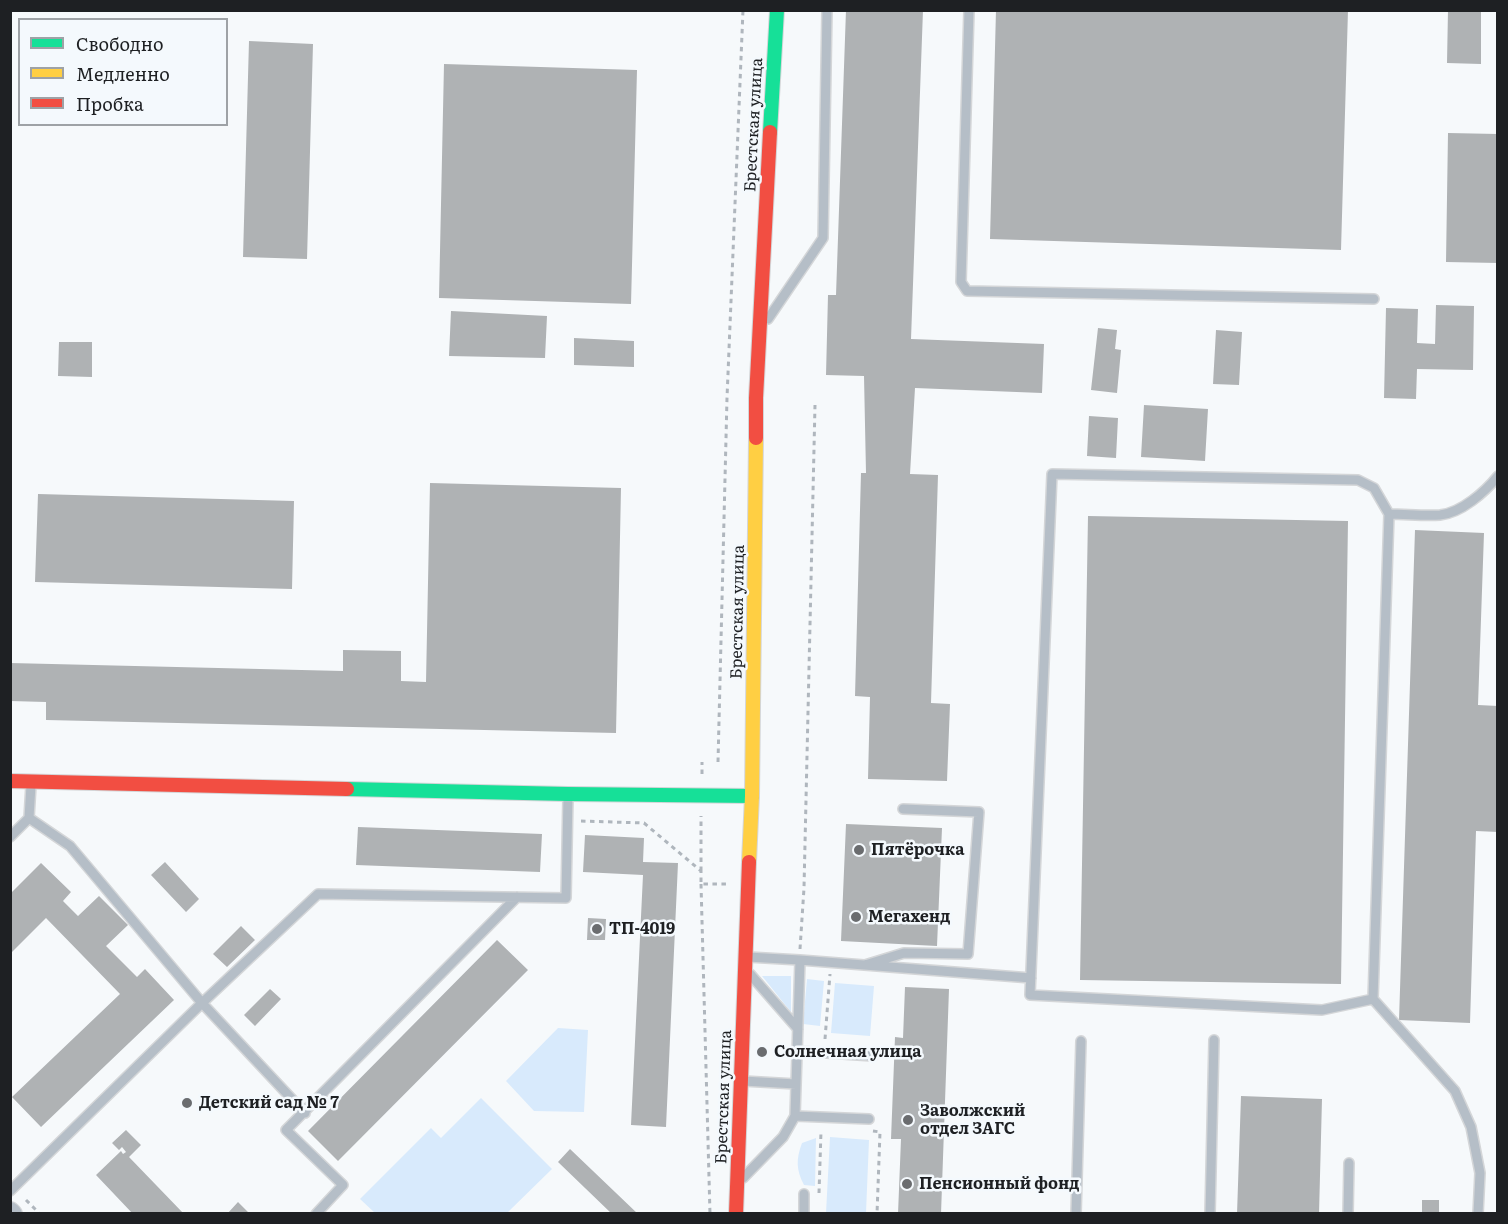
<!DOCTYPE html>
<meta charset="utf-8">
<style>
body{margin:0}
#map{position:relative;width:1508px;height:1224px;overflow:hidden;background:#f6f9fb;font-family:Literata,serif}
canvas{display:block}
.frame{position:absolute;inset:0;border:12px solid #1e2023;pointer-events:none}
.legend{position:absolute;left:18px;top:18px;width:210px;height:108px;box-sizing:border-box;background:#f4f9fd;border:2px solid #9ea2a6;margin:0;padding:8px 10px;list-style:none;font-size:18px;color:#1e2023}
.legend li{display:flex;align-items:center;gap:12px;height:30px}
.legend b{width:30px;border:2px solid #9ea2a6}
</style>
<div id="map">
<canvas width="1508" height="1224"></canvas>
<div class="frame"></div>
<ul class="legend">
<li><b style="height:8px;background:#16e098"></b>Свободно</li>
<li><b style="height:8px;background:#ffcf43"></b>Медленно</li>
<li><b style="height:8px;background:#f24e42"></b>Пробка</li>
</ul>
</div>
<script>
const ctx = document.querySelector('canvas').getContext('2d');
ctx.lineJoin = 'round';
function paint(path, color) {
  ctx.fillStyle = color;
  ctx.fill(path, 'evenodd');
}
function trace(path, color, width, dash) {
  ctx.strokeStyle = color;
  ctx.lineWidth = width;
  ctx.lineCap = dash ? 'butt' : 'round';
  ctx.setLineDash(dash || []);
  ctx.stroke(path);
}
function write(font, color, halo, rows, align = 'center') {
  ctx.font = font + ' Literata,serif';
  ctx.lineWidth = 5;
  ctx.setLineDash([]);
  ctx.textBaseline = 'middle';
  ctx.strokeStyle = halo;
  ctx.fillStyle = color;
  for (const [text, x, y, turn = 0] of rows) {
    ctx.save();
    ctx.translate(x, y);
    ctx.rotate((+turn || 0) * Math.PI / 180);
    ctx.textAlign = isNaN(turn) ? turn : align;
    if (halo) ctx.strokeText(text, 0, 0);
    ctx.fillText(text, 0, 0);
    ctx.restore();
  }
}
paint(new Path2D(`
 M762,976H791V1012Z
 M807,979L824,981L820,1026L803,1024Z
 M835,983L874,986L870,1036L831,1033Z
 M558,1028L588,1030L584,1112L534,1111L506,1081Z
 M481,1098L552,1169L507,1213H375L360,1199L431,1128L441,1138Z
 M830,1137L869,1140L866,1213H826Z
 M816,1138L815,1186L804,1185C796,1170 796,1159 802,1143Z`), '#d8eafc');
paint(new Path2D(`
 M846,10H923L911,339L1044,344L1042,393L915,388L910,474L938,475L931,703L950,704L947,781L868,779L870,697L855,696L861,473H866L864,376L826,375L828,295H836Z
 M996,10H1348L1341,250L990,239Z
 M1448,10H1481V64L1447,63Z
 M249,41L313,44L307,259L243,257Z
 M444,64L637,70L631,304L439,298Z
 M1448,133L1498,134V263L1446,262Z
 M1436,305L1474,306L1473,370L1417,369L1416,399L1384,398L1386,308L1418,309L1417,343L1435,344Z
 M451,311L547,316L545,358L449,356Z
 M1098,328L1117,330L1115,349L1121,350L1117,393L1091,390Z
 M1216,330L1242,332L1239,385L1213,384Z
 M574,338L634,341V367L574,365Z
 M59,342H92V377L58,376Z
 M1144,405L1208,409L1205,461L1141,457Z
 M1089,416L1118,418L1116,458L1087,456Z
 M430,483L621,488L616,733L46,720V702L10,701V663L343,671V650L401,651V681L426,682Z
 M38,494L294,501L292,589L35,582Z
 M1088,516L1348,521L1341,984L1080,980Z
 M1415,530L1484,533L1478,705L1498,706V832L1476,831L1470,1023L1399,1020Z
 M846,824L942,828L937,946L841,941Z
 M358,827L542,834L540,872L356,865Z
 M585,835L644,838L643,862L678,863L666,1127L631,1125L643,875L583,872Z
 M165,862L199,899L186,912L151,875Z
 M41,863L71,892L63,901L78,916L99,896L128,925L106,946L137,977L145,969L174,1000L41,1127L12,1097L120,994L46,918L10,954V894Z
 M588,918L606,919L605,940H587Z
 M241,926L255,940L227,967L213,954Z
 M497,940L528,970L338,1161L308,1131Z
 M905,987L949,989L941,1214H898L901,1139H891L895,1037L903,1038Z
 M270,989L281,999L255,1026L244,1015Z
 M1241,1096L1322,1099L1319,1214H1237Z
 M126,1130L141,1145L129,1157L184,1214H133L96,1175L121,1151L123,1154L126,1152L122,1147L119,1150L112,1143Z
 M570,1149L638,1214H612L558,1162Z
 M1422,1200H1439V1214H1422Z
 M238,1202L250,1214H227Z`), '#afb2b4');
const lane = new Path2D(`
 M969,10L961,282L967,291L1374,299
 M768,319L823,238L827,10
 M1389,514C1406,514 1423,516 1440,515C1461,513 1485,492 1498,476
 M29,818L31,785
 M10,837L29,818L70,846L202,1003L305,1113
 M748,957L800,960L1031,978
 M865,965L904,953L968,954L979,812L903,809
 M750,974L798,1029
 M1373,999L1389,514L1374,488L1358,480L1052,474L1030,995L1322,1010L1373,999L1455,1091L1471,1127L1480,1173L1478,1214
 M797,1051L873,1056
 M743,1081L796,1084
 M795,1116L869,1119
 M743,1178L783,1137L795,1116L800,960
 M10,1191L202,1003L318,894L566,898L568,796
 M316,1214L343,1185L286,1130L517,897
 M804,1214V1194
 M1076,1214L1081,1041
 M1210,1214L1214,1040
 M1348,1214L1349,1163`);
const street = new Path2D(`
 M10,1212L12,1214`);
const fast = new Path2D(`
 M770,132L777,10
 M347,789L568,794L752,796`);
const slow = new Path2D(`
 M749,862L752,796L756,438`);
const jam = new Path2D(`
 M756,438V398L770,132
 M10,781L347,789
 M736,1214L749,862`);
trace(lane, '#d4d6d8', 12);
trace(street, '#d4d6d8', 22);
trace(fast, '#d4d6d8', 16);
trace(slow, '#d4d6d8', 16);
trace(jam, '#d4d6d8', 16);
trace(new Path2D(`
 M718,762L727,398L743,10
 M702,774V762
 M581,821L644,823L701,871V884H728
 M701,871V816
 M701,884L710,1214
 M800,949L804,888L815,405
 M825,1039L830,974
 M873,1131L880,1132L877,1214
 M819,1193L821,1131
 M26,1200L40,1214`), '#afb6bd', 3, [4.5, 4.5]);
trace(lane, '#b5bec7', 9);
trace(street, '#b5bec7', 20);
trace(fast, '#16e098', 14);
trace(slow, '#ffcf43', 14);
trace(jam, '#f24e42', 14);
for (const [x, y, r, color] of [
 [859,850,6,"#6a6c6f"],
 [856,917,6,"#6a6c6f"],
 [597,929,6,"#6a6c6f"],
 [762,1052,6,"#6a6c6f"],
 [187,1103,6,"#6a6c6f"],
 [908,1120,6,"#6a6c6f"],
 [907,1184,6,"#6a6c6f"]
]) {
  const dot = new Path2D();
  dot.arc(x, y, r, 0, 2 * Math.PI);
  ctx.fillStyle = color;
  ctx.fill(dot);
  trace(dot, '#f4f9fd', 2);
}
write('16px', '#1e2023', '#f4f9fd', [
 ["Брестская улица",754,125,-87],
 ["Брестская улица",738,612,-89],
 ["Брестская улица",724,1097,-88]
]);
write('bold 16px', '#1e2023', '#f4f9fd', [
 ["Пятёрочка",871,850],
 ["Мегахенд",868,917],
 ["ТП-4019",609,929],
 ["Солнечная улица",774,1052],
 ["Детский сад № 7",199,1103],
 ["Заволжский",920,1111],
 ["отдел ЗАГС",920,1129],
 ["Пенсионный фонд",919,1184]
], 'left');
</script>
